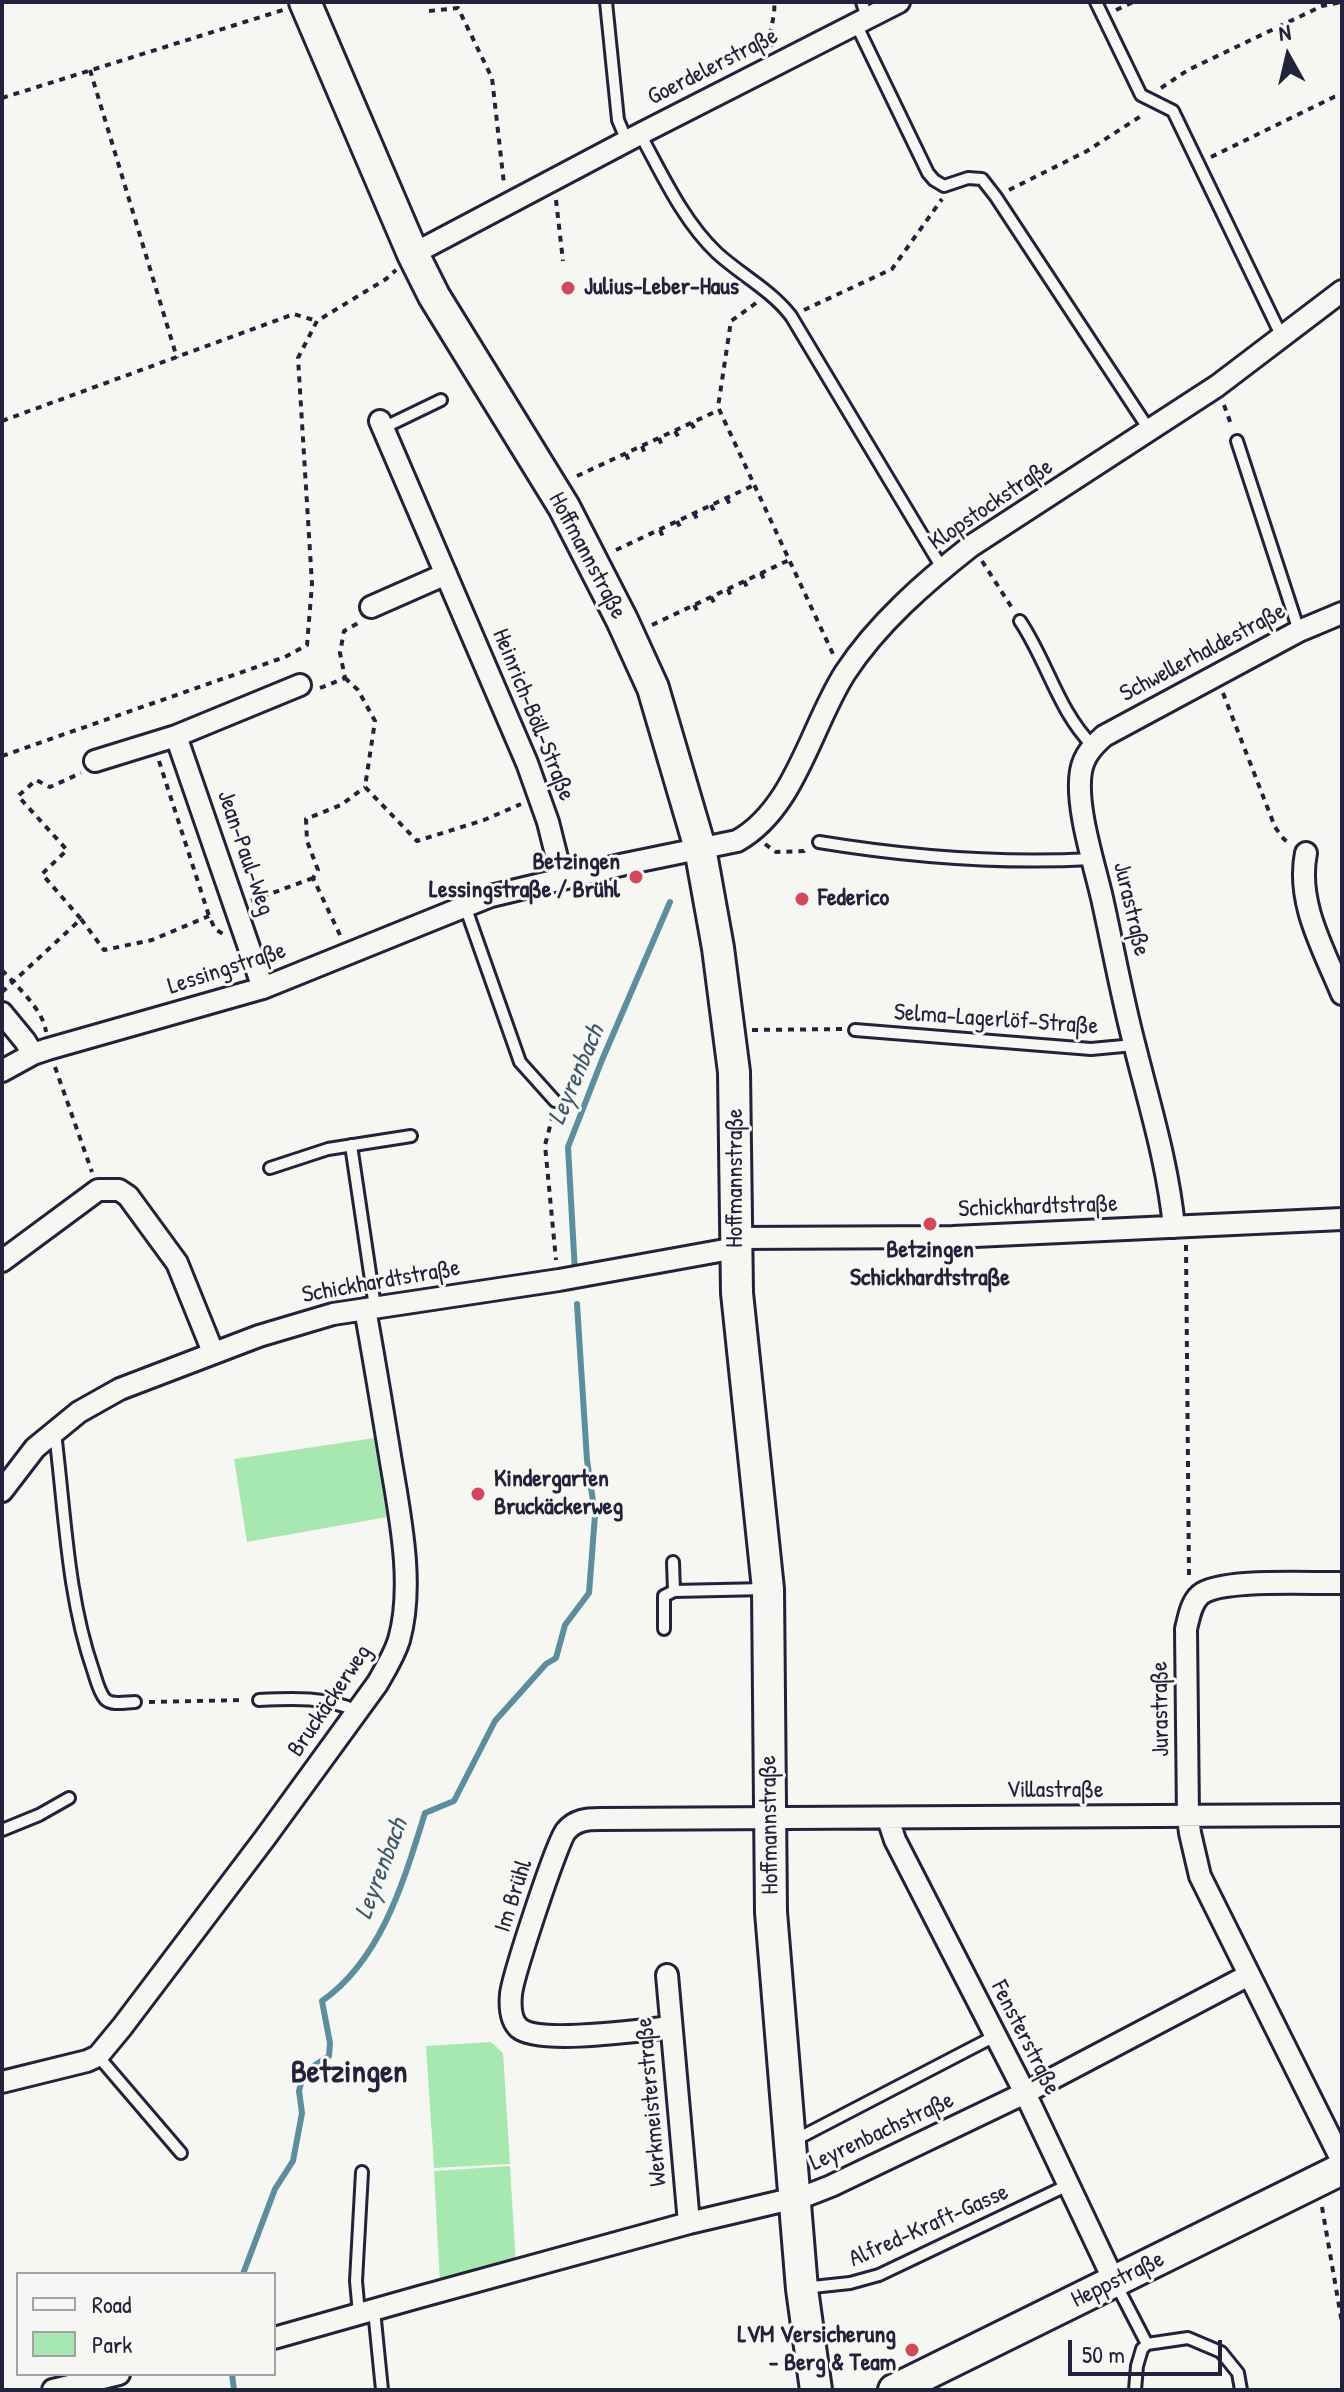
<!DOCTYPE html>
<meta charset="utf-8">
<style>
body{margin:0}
#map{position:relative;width:1344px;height:2392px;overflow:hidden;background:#f6f6f2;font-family:"Patrick Hand",sans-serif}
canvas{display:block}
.frame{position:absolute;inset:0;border:4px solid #22223b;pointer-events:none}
.legend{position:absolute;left:16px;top:2272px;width:260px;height:104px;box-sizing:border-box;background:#f6f6f2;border:2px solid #a1a1a9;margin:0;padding:10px 14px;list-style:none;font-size:24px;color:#22223b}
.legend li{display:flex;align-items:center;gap:16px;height:40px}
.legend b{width:40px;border:2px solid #a1a1a9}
.north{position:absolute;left:1248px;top:16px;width:80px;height:80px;-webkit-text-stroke:6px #f6f6f2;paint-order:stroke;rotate:352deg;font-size:22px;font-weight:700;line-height:32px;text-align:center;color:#22223b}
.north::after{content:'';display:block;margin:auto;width:28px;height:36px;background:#22223b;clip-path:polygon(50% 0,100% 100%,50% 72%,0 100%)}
.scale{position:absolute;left:1068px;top:2340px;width:154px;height:36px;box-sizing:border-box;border:4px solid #22223b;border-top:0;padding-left:10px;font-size:24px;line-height:28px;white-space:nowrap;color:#22223b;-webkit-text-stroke:6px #f6f6f2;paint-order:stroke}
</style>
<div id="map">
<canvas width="1344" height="2392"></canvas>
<div class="frame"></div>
<ul class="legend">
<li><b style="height:10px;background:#f6f6f2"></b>Road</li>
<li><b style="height:22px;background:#a7e8b1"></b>Park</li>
</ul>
<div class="north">N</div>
<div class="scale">50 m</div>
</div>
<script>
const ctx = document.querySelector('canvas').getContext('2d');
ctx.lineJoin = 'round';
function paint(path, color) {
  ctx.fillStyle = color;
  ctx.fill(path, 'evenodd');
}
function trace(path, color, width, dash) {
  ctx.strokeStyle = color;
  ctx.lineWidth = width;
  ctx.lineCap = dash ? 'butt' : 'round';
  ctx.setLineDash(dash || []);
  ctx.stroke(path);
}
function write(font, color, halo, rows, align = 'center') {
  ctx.font = font + ' "Patrick Hand",sans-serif';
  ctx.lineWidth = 6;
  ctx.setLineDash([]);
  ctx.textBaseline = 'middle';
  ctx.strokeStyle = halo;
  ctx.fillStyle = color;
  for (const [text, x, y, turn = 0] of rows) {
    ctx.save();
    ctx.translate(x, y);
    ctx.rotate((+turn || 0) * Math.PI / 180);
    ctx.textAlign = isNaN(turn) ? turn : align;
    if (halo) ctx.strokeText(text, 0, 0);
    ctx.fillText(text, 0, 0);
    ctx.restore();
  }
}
paint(new Path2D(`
 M374,1438L387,1517L247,1542L234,1459Z
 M491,2042L503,2053L510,2164L434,2168L426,2046Z
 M510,2166L516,2265L440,2284L434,2171Z`), '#a7e8b1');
trace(new Path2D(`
 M575,1272L568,1147L602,1060L670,902
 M243,2274L275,2189L293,2161L302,2113L299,2091L304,2072L329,2056L330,2043L322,2001C382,1959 404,1880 425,1813L454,1801L495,1721L546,1664L556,1658L565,1625L589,1593L595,1515L587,1460L577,1304
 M232,2374L234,2390`), '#5d8e9d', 6);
const lane = new Path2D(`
 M606,2L618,120L627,141
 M862,2L867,18
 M1096,2L1141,95L1173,111L1282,337
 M856,24L928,173L934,180L944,186L968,178L982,179L996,197L1150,431
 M640,134C662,174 683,221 717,253C741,275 771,290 791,316L942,568
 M383,428L441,400
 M1237,441L1299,631
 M1020,621C1047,661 1058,711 1093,746
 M819,842C910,857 1000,864 1092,859
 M465,906L520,1062L555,1101
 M855,1030L1091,1049L1134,1045
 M351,1145L375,1307
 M270,1168L328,1149L411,1136
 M55,1433C65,1512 67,1595 93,1670C96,1679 99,1692 105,1699C112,1706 126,1702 135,1702
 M673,1562L674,1591
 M664,1629V1596L674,1591L766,1589
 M259,1700C295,1698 325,1697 358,1711
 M2,1830L39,1815L69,1798
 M98,2056L181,2153
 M795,2140L995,2036
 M1116,2284L1147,2344
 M803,2288L850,2283L879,2275L1068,2185
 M374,2310L382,2390
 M359,2314L356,2281L362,2172
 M1135,2390L1137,2366L1142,2349L1147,2344L1188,2338L1221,2352L1238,2373L1241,2390`);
const street = new Path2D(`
 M413,254L640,134L899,2
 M380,421L527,763L548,822L562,878
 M371,607L446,574
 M176,736L263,988
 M95,761L176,736L300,685
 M1306,853C1296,903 1324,950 1342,994
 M2,1013L25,1041L33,1054
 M2,1071L33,1054L48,1049L263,988L491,896L625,864L737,841C795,809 811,726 845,673C877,624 925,582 971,546L1217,386L1342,291
 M1174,1227C1168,1165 1150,1107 1135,1047C1122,998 1113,947 1102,898C1094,863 1075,806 1081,771C1084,755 1093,746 1104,736L1299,631L1342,613
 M735,1238L953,1237L1342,1219
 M2,1261L98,1190H119L128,1196L177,1263L213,1352
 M2,1491L35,1448L79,1412L120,1389L259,1336L333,1314L559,1280L736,1248
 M1342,1583C1312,1584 1220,1578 1200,1595C1191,1603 1189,1617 1186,1629L1188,1817L1190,1833L1200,1876L1342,2161
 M888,1819L895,1840L1025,2093L1115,2283
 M667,1975L689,2223
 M671,2027C642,2030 539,2045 519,2028C510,2020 510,2005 511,1994C513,1976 557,1841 566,1831C575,1820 587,1819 600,1819L1342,1815
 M2,2082L87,2061L98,2056L122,2027L265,1838L377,1684C385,1670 394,1656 399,1640C415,1583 399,1512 390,1456C382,1407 374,1358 365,1309
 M274,2338L419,2297L689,2223L808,2195L831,2186L1025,2093L1249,1975
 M53,2390L119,2374`);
const secondary = new Path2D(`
 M305,2L413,254L434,296L564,507L622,620L653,688L700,848L718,948L734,1072L737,1293L768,1589L771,1912L802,2289L816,2390
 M894,2390L1342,2169`);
trace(lane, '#22223b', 16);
trace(street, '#22223b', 26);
trace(secondary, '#22223b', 36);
trace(new Path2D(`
 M1116,10L1133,2
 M429,11L458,8L492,78L504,184
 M771,47C768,26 776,20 774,2
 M90,70L177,358
 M1161,88L1188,70L1322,6L1342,2
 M2,98L283,10
 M1211,157L1334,97L1342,96
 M1009,190L1087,151L1144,114
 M556,200L563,261
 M756,303L731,321L718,407L833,654
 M804,310L892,269L942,199
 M1224,405L1232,427
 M2,421L294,314L317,321
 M691,423L696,431
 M675,431L679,438
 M659,438L662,446
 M642,446L645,454
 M626,454L629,461
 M577,476L719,410
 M727,498L730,506
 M711,505L715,513
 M694,513L698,521
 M677,521L681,529
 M660,530L663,537
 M616,550L754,485
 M982,561L1014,611
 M761,573L765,581
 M744,581L748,589
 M728,589L731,597
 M711,597L715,604
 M694,605L698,612
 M652,625L789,560
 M345,678L358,690L375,721L365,787L417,841L484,820L521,804
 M320,688L345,678L340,653L344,631L362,621
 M1223,693L1275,827L1282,837L1290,845
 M2,756L285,657L307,645L312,584L298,358L317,321L386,279L396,270
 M159,761L209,916L215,929L223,934
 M765,844L776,852L804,851L807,846
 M251,901L313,878
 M81,919L104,950L152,940L209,916
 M340,935L313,878L318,870L307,841L306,819L341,805L365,787
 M2,970C17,987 43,1009 46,1032
 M2,992L81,919L42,874L67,850L18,796L36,780L50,787L81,773
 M752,1030L844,1029
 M55,1067L92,1172
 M553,1115L545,1145L556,1260
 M1186,1245L1189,1576L1191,1580
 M149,1702L245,1700
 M1322,2207L1342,2323`), '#22223b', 4, [6, 6]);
trace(lane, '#f6f6f2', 10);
trace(street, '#f6f6f2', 20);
trace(secondary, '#f6f6f2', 30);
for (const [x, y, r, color] of [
 [568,288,8,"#d1495b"],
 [636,877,8,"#d1495b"],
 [802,899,8,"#d1495b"],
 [930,1224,8,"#d1495b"],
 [478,1494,8,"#d1495b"],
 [912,2350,8,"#d1495b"]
]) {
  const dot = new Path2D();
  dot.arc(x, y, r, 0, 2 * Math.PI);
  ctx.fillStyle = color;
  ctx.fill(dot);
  trace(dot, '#f6f6f2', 3);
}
write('24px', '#22223b', '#f6f6f2', [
 ["Goerdelerstraße",713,67,-27],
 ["Klopstockstraße",991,505,-34],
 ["Hoffmannstraße",587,556,62],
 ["Schwellerhaldestraße",1203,653,-28],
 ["Heinrich-Böll-Straße",533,715,68],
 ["Jean-Paul-Weg",245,853,71],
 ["Jurastraße",1131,909,77],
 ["Lessingstraße",227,969,-18],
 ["Selma-Lagerlöf-Straße",996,1020,4],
 ["Hoffmannstraße",736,1178,-90],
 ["Schickhardtstraße",1038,1207,-2],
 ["Schickhardtstraße",381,1282,-10],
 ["Bruckäckerweg",330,1701,-56],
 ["Jurastraße",1161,1709,-91],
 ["Villastraße",1055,1791],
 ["Hoffmannstraße",770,1825,-91],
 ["Im Brühl",514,1896,-72],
 ["Fensterstraße",1025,2038,63],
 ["Werkmeisterstraße",652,2102,-95],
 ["Leyrenbachstraße",882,2132,-25],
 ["Alfred-Kraft-Gasse",929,2226,-24],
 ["Heppstraße",1118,2280,-26]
]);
write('bold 24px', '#22223b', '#f6f6f2', [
 ["Julius-Leber-Haus",584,288],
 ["Betzingen",620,863,"right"],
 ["Lessingstraße / Brühl",620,891,"right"],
 ["Federico",818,899],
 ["Betzingen",930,1251,"center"],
 ["Schickhardtstraße",930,1279,"center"],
 ["Kindergarten",494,1480],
 ["Bruckäckerweg",494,1508],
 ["LVM Versicherung",896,2336,"right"],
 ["- Berg & Team",896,2364,"right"]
], 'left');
write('italic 26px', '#40586c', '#f6f6f2', [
 ["Leyrenbach",577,1075,-67],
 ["Leyrenbach",382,1869,-69]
]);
write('bold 32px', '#22223b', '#f6f6f2', [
 ["Betzingen",349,2073]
]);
</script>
